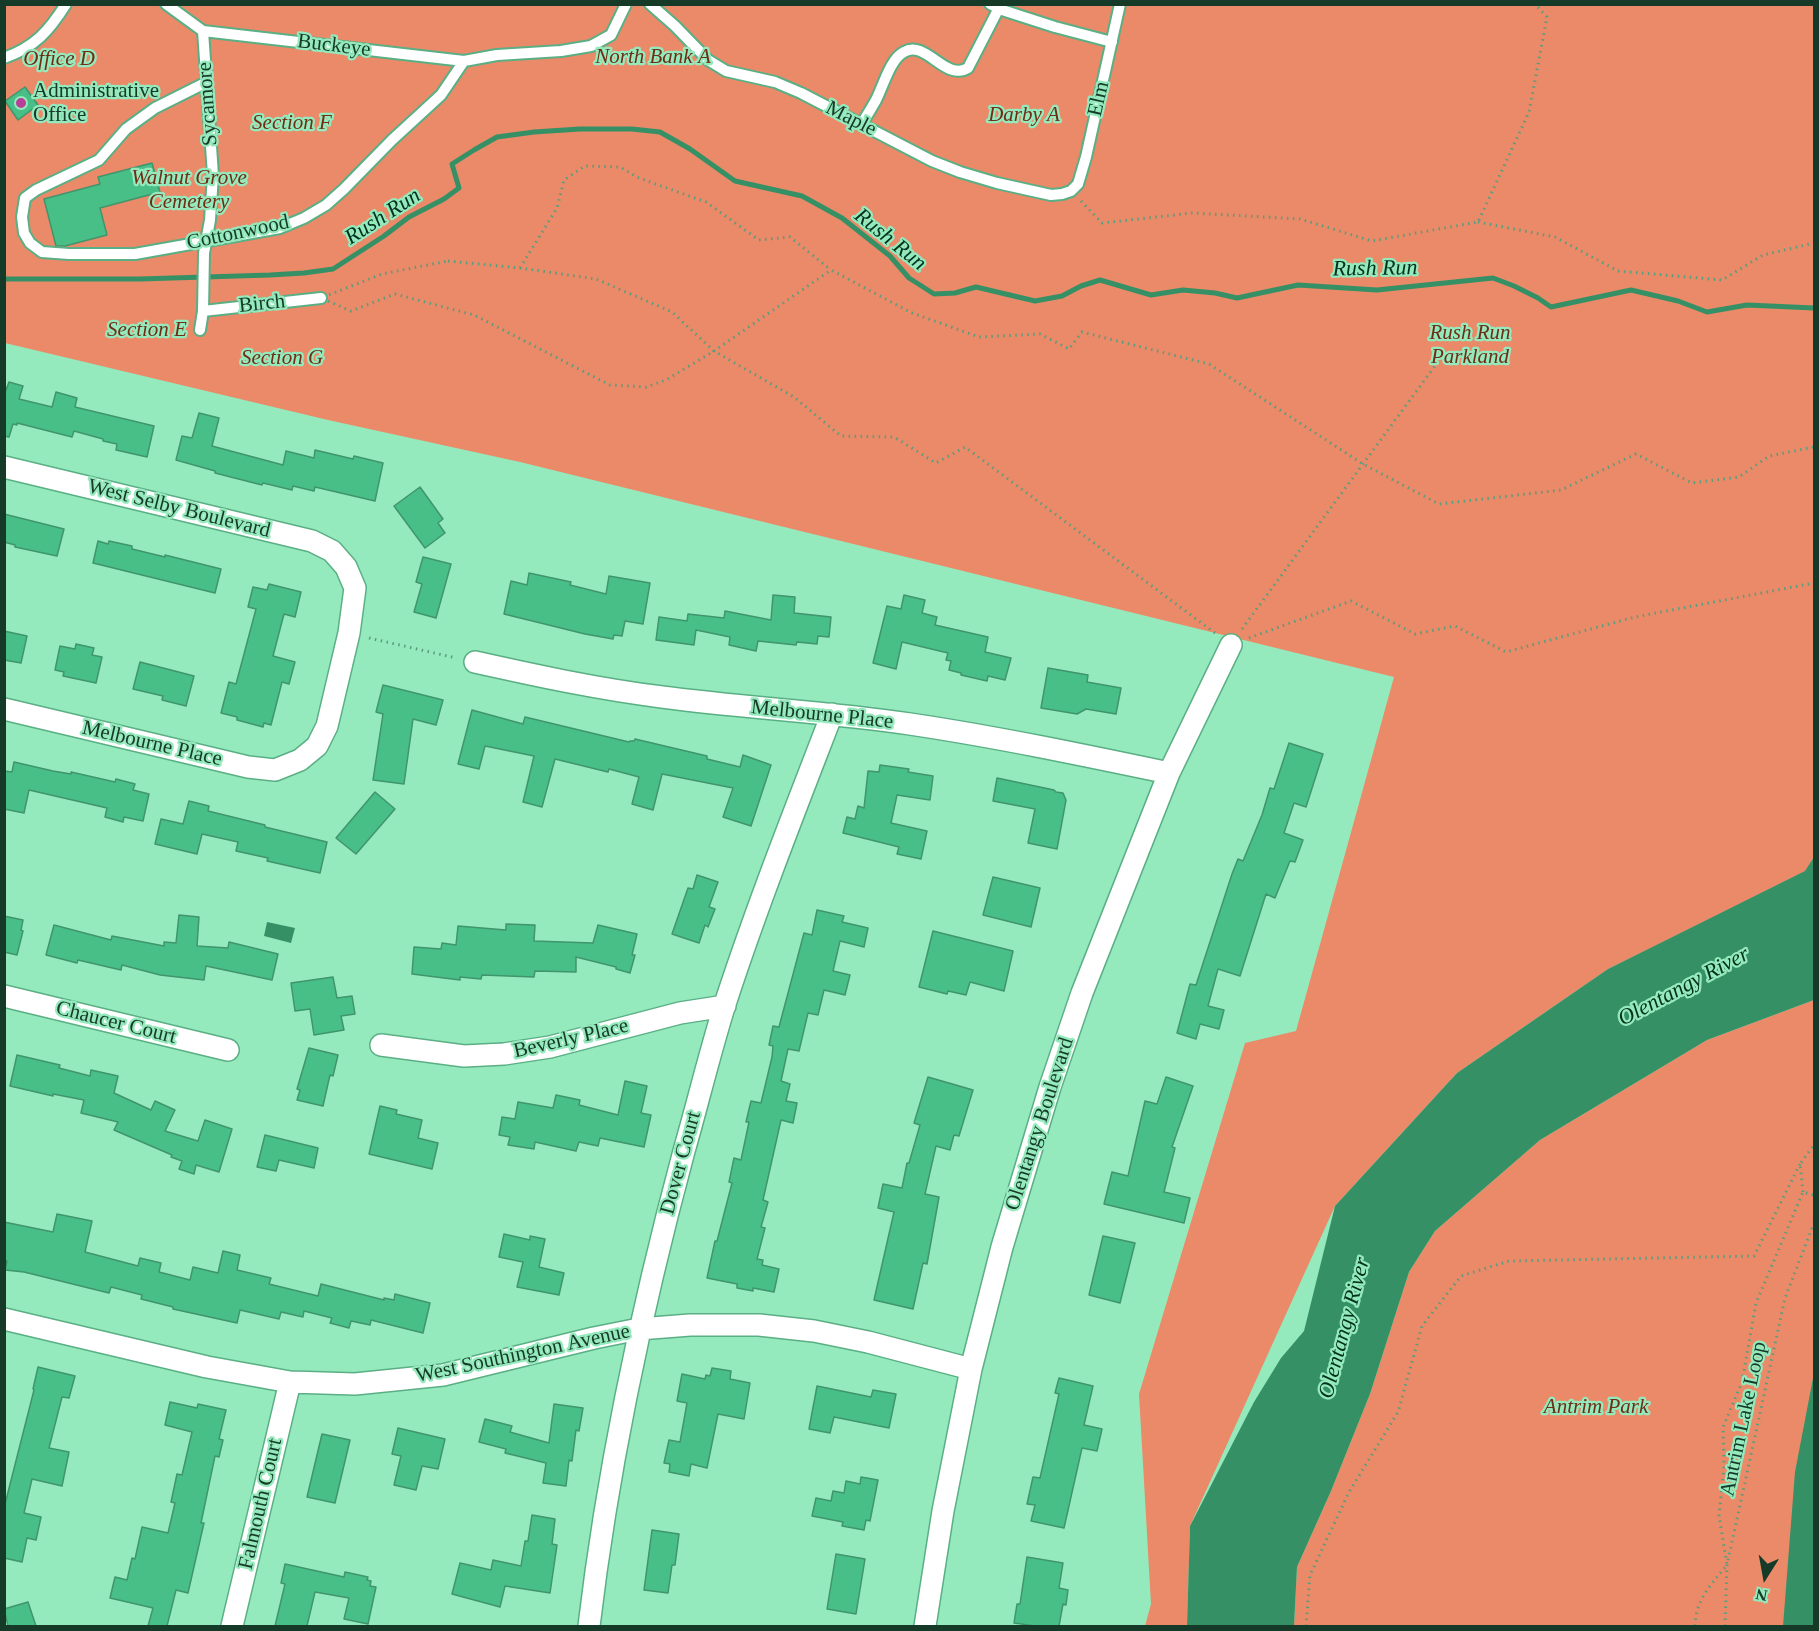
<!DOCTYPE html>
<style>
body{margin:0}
#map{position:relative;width:1819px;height:1631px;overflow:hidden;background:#95eabd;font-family:"Times New Roman",serif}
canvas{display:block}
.frame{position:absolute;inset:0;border:6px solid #163a28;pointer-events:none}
.north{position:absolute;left:1735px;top:1547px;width:60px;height:60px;-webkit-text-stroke:4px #95eabd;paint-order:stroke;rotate:191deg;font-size:16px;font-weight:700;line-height:24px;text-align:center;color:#163a28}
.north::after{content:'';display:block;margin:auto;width:21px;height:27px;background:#163a28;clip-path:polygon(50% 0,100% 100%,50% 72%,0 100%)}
</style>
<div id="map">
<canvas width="1819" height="1631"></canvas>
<div class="frame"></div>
<div class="north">N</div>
</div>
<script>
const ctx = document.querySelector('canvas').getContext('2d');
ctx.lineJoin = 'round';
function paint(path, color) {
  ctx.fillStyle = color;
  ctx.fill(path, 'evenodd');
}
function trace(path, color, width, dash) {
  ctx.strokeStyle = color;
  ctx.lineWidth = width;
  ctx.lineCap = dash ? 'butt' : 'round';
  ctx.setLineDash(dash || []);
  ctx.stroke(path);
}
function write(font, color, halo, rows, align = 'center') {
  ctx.font = font + ' "Times New Roman",serif';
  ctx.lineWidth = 4.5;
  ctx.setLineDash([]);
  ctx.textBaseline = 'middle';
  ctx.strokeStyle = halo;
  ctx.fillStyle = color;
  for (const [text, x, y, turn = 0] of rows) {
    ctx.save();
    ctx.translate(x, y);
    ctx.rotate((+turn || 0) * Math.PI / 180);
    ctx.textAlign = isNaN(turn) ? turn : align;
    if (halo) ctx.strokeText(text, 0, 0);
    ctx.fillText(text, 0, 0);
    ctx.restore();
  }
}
paint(new Path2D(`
 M5,5H1814V857L1806,871L1608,969L1457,1073L1335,1206L1190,1526L1187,1626H1145L1151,1604L1139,1394L1245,1043L1296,1031L1394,677L520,462L328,420L5,343Z
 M1814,1000V1626H1294L1297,1567L1331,1491L1370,1394L1409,1272L1435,1231L1540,1140L1707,1040Z`), '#ea8a69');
paint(new Path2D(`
 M1814,857V1000L1707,1040L1540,1140L1435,1231L1409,1272L1370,1394L1331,1491L1297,1567L1294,1626H1187L1190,1526L1254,1402L1281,1358L1304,1331L1335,1206L1457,1073L1608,969L1805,871Z
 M267,922L295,928L291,943L264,936Z
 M1814,1373V1626H1783L1795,1472Z`), '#369065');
trace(new Path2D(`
 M4,279H140L270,275L304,273L333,269L384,236L409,217L444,199L459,188L452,164L474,150L497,137L534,132L580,129H632L660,132L690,149L735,181L802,196L842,218L890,256L909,278L934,294L955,293L976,287L1035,301L1062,296L1081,286L1100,280L1151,295L1183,290L1215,293L1237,298L1298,285L1377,290L1493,278L1514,286L1538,298L1551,307L1631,290L1678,301L1707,312L1747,305L1814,308`), '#369065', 5);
const building = new Path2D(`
 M25,87L38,105L18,120L5,101Z
 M152,163L160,192L100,208L107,235L65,246H56L44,199L100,184L98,177Z
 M9,382L23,386L19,399L52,407L56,392L77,398L75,407L154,426L147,457L116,450L117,444L103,441V439L74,431L72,437L17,423V425L13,424L9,437L4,436V395Z
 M199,413L219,418L212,446L283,465L286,451L314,458L315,450L353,459L354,456L383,463L375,501L315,487L314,491L293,486L292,490L263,483L262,485L215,473V471L176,460L182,436L192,438Z
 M420,487L443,519L438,523L445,533L425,548L394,506Z
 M4,514L64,529L57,556L15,547V545L4,542Z
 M98,541L108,544L109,541L132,546V549L165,557V555L221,569L215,593L93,563Z
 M423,557L451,564L436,618L414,612L422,584L416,582Z
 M529,573L571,582L570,585L606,594L609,576L650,583L643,624L625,621L622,636L614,635L613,639L585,634L504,614L511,581L527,585Z
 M269,584L301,592L295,617L284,614L273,656L295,662L289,684L282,682L271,725L264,723L263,727L237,720V717L221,713L229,682L236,684L256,609L248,607L253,587L267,590Z
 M773,595L795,597L794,613L831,617L829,637L818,636L817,644L797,642L796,645L758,641L756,651L729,645L730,637L696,630L694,645L656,640L659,617L687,621L688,614L724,618L725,611L771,620Z
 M904,595L925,600L922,613L937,617L935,625L988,637L985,652L1011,658L1005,680L988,676L987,681L961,675V673L949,670L951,661L946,660L948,653L902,642L896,669L873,663L887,606L901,609Z
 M4,631L27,636L21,663L4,660Z
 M76,644L94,648L92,655L102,657L96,683L63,676L64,672L55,670L60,646L75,649Z
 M140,662L194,676L186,706L162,700L163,696L133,689Z
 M1048,668L1088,675L1087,682L1121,688L1116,714L1086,709L1077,714L1041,708Z
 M383,685L443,700L436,725L413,719L404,784L373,780L383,714L376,712Z
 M472,710L523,724L525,717L629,742L630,741H634L635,739L707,756V759L740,767L743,755L771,765L751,826L723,817L733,788L662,774L653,810L632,804L639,777L609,769L608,772L555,759L542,807L523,802L534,756L485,746L479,769L458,764Z
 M1289,743L1323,754L1306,807L1294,803L1284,833L1303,840L1295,862L1290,861L1275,898L1266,894L1240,976L1218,969L1208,1006L1224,1010L1219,1029L1200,1024L1196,1039L1177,1033L1190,984L1196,985L1232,874L1238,859L1243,861L1262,815L1270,788L1274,789Z
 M14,762L53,771L71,774V772L115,782L116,779L135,784L133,790L149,794L143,821L124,817L123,822L105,817L107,808L29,790L24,813L4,809V771L12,772Z
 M880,765L909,769L908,772L933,776L930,800L897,795L891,823L927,831L921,859L897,854L899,847L843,833L847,817L855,819L858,806L864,808L868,771L879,772Z
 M997,778L1054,790L1056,792L1063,793L1066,800L1057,849L1028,843L1035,809L993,801Z
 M375,792L395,809L356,854L336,838Z
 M189,801L209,806L208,811L265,825V827L327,842L320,873L267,861L268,858L236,851L238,842L202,834L197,854L155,844L161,819L183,824Z
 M697,875L718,882L709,907L715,909L708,927L705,925L699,943L672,934L688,888L693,889Z
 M993,877L1040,888L1031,927L983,915Z
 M817,910L844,916L842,922L868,928L864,947L840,941L833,971L850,975L845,995L824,990L818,1015L808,1013L799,1051L788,1049L781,1081L790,1084L786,1101L797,1103L793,1123L781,1120L763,1200L768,1202L761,1227L765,1228L757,1259L763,1260L762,1265L779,1269L774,1292L753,1288V1291L737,1288V1284L707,1278L715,1241H717L732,1183L729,1182L734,1158L741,1160L749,1122H746L751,1101L761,1103L772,1057L773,1046L769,1045L773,1026L779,1027L804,933L812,935Z
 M179,915L199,917L197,946L228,948L229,942L278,954L272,980L206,966L204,980L160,975L122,965L121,970L78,960L77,963L46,955L54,925L111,940L112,936L164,946V942L176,943Z
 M4,916L23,920L21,930L23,931L17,955L4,952Z
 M506,924L535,925L534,941L593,943L598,925L637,934L632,955H635L630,973L616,969V967L576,957V972L535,971L534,977L482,975L481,979L460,977V980L412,974L414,947L441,949L442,943L456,945L458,926L506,930Z
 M933,931L1013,951L1004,991L970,982L966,995L948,991L947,994L919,987Z
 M333,977L337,998L352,996L355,1014L341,1016L344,1030L314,1035L310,1009L295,1011L291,983Z
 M309,1048L338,1055L333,1076L330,1075L323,1106L297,1100L300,1090L297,1089Z
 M17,1055L60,1065L59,1068L90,1076L91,1070L118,1076L114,1093L151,1110L155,1101L175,1110L165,1131L198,1141L205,1120L232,1129L219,1172L196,1165L194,1174L179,1169L182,1161L171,1157L172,1155L114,1130L118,1122L81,1113L84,1100L53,1094V1096L10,1086Z
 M928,1077L973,1090L959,1136L954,1135L950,1150L936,1146L925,1194L939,1197L927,1264L923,1263L913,1309L874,1300L894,1212L878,1208L883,1184L902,1188L907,1163H909L920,1125L914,1123Z
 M1166,1077L1193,1086L1172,1147L1175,1148L1164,1192L1190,1198L1184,1223L1104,1204L1112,1172L1128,1176L1145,1101L1157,1104Z
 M625,1081L647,1086L641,1113L651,1115L644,1147L600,1138L598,1146L579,1142L576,1151L535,1142L534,1149L508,1145L510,1137L499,1135L502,1117L515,1119L518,1102L553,1108L556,1095L580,1100L579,1105L618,1115Z
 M380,1106L397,1110L396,1114L422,1120L418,1138L438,1143L432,1169L369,1154Z
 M265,1135L318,1148L314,1168L279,1160L276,1171L257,1167Z
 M57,1214L92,1221L85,1252L138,1266L140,1258L161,1263L159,1272L190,1280L193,1267L218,1273L223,1251L240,1255L237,1270L271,1278L269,1284L318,1296L321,1284L384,1300V1298L394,1300L395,1294L430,1303L423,1333L371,1320L370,1325L351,1321L349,1328L330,1323L332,1318L304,1311L303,1317L281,1312L279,1319L240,1310L237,1323L173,1309V1307L141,1299L142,1295L111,1287L109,1293L24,1272L5,1270L7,1261H4V1222L53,1232Z
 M504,1234L530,1240V1236L545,1239L539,1267L564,1273L559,1295L517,1287L523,1262L499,1257Z
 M1103,1236L1135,1243L1120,1303L1089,1295Z
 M38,1367L75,1376L69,1398L62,1397L49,1448L69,1452L62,1486L32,1479L24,1513L41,1517L36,1540L27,1538L22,1562L4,1558V1508L34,1390L33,1389Z
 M712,1368L731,1371L730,1379L750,1383L744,1419L718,1414L707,1468L691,1464L689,1476L669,1472L670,1464L664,1463L669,1440L680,1442L687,1403L677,1401L682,1374L705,1379L706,1375L710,1376Z
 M1059,1378L1093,1386L1084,1425L1102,1429L1097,1451L1082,1448L1064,1528L1031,1521L1035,1505L1027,1504L1033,1477L1040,1478L1059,1394L1055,1393Z
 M817,1386L871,1397L873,1390L896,1394L889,1428L834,1417L830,1433L809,1429Z
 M170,1402L197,1408L198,1404L226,1410L219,1439L223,1440L219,1457L215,1456L201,1523H204L188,1593L176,1590L167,1626H148L153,1608L110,1598L115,1577L127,1580L132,1558L135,1559L142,1527L168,1533L175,1503L171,1502L177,1474L182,1475L192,1432L165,1425Z
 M554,1404L583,1408L579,1431L576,1430L572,1461L569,1460L566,1486L543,1483L546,1463L505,1453L506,1449L479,1442L485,1419L512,1426L510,1432L549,1443Z
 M398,1428L445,1439L438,1469L422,1466L416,1490L394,1485L401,1456L392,1454Z
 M322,1434L350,1440L335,1503L307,1497Z
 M861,1477L878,1480L870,1521L866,1520L864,1530L842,1526L843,1522L812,1516L816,1498L831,1501L833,1491L844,1493L846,1481L860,1484Z
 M532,1515L555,1519L552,1544L557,1545L550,1593L505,1586L500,1607L452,1594L460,1563L491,1570L493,1560L521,1566L525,1541H528Z
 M652,1530L679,1534L675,1565H672L668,1593L644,1590Z
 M836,1554L865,1559L856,1614L827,1609Z
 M1027,1557L1063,1563L1059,1588L1068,1590L1066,1605L1063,1604L1059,1626H1035L1014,1623L1017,1604H1020Z
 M285,1564L344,1577L345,1572L368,1577L367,1580L371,1581L370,1586L376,1587L368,1624L344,1619L349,1598L315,1592L307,1626H275L285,1584L281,1583Z
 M28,1602L36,1626H8L4,1609Z`);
paint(building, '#47bf87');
trace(building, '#40956c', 1.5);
const lane = new Path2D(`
 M166,4L203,31L213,175L210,220L204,253L203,311L200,330
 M650,4L675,26L708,60L726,71L775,82L801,93L932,161L960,172L997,183L1051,195L1062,194L1071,191L1078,184L1086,157L1120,4
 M990,4L999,9L1055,27L1112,42
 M203,31L464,61
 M4,58C35,47 49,31 66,4
 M207,82L155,108L126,129L99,160L36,190L25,198L22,217L24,233L30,243L42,252L69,254H135L280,228L304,218L326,205L344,189L392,140L441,95L464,61L497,55L561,51L591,46L611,35L626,4
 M861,125C866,117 871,109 876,100C883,87 890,59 904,52C926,39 945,82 968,68L1001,4
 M203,311L321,298`);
const street = new Path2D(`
 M4,467L312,541L332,551L346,567L355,588L349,633L327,726L317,746L300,760L275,770L248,767L4,709
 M475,662C538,676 598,689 662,697C745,708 828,712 910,724C997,737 1083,755 1169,773
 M4,996L228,1050
 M381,1045L464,1056L504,1054L550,1047L680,1013L725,1006
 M4,1319L207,1367L290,1382L355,1384L443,1375L594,1338L639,1329L690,1325H759L814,1331L868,1342L971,1369
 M232,1626L290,1382
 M589,1626C608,1466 642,1307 684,1151C698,1102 710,1052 725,1004C757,906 795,810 832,714
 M925,1626L943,1511L971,1369L1002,1247L1050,1087L1082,993L1169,773L1231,645`);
trace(lane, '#5aaf84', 14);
trace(street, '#5aaf84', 24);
trace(new Path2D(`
 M1081,201L1102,223L1192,213L1300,219L1372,241L1478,222L1529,112L1547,17L1535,4
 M1478,222L1555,237L1618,271L1722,280L1763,255L1814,243
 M448,261L520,268L596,279L672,312L714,351L666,380L646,387L610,385L474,315L395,294L351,311L321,298L382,274Z
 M520,268L557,208L564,180L585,166L620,167L639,178L706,202L759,240L790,237L831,270
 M1242,629L1440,359
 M1215,633L965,447L936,463L894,437L841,436L794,397L714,351L831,270L912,313L979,337L1040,334L1069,349L1082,332L1209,364L1363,464L1439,504L1561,490L1636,454L1692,483L1739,477L1769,456L1814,447
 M369,638L456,658
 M1249,638L1351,601L1415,634L1455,626L1506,652L1635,617L1814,583
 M1803,1192L1800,1164L1814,1145
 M1306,1626L1310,1575L1349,1492L1398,1412L1422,1326L1461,1276L1509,1261L1754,1256L1800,1164
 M1695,1626C1696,1599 1710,1586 1727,1565L1719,1516L1724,1467L1723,1427L1742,1382L1756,1303L1803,1192L1814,1195
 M1725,1626L1727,1565L1785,1298L1814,1223`), '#5c9c7b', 3, [1.5, 4.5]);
trace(lane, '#fff', 10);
trace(street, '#fff', 21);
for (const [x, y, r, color] of [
 [21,103,6,"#b64097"]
]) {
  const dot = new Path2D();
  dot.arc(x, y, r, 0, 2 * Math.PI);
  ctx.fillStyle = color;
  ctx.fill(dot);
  trace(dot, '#95eabd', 2);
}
write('21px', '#163a28', '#95eabd', [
 ["Buckeye",334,46,7],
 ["Elm",1099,99,-77],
 ["Sycamore",208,104,-94],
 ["Maple",851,119,27],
 ["Cottonwood",238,233,-12],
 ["Birch",262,304,-6],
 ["West Selby Boulevard",179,509,14],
 ["Melbourne Place",822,715,6],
 ["Melbourne Place",152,744,13],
 ["Chaucer Court",116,1023,14],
 ["Beverly Place",571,1039,-13],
 ["Olentangy Boulevard",1040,1124,-72],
 ["Dover Court",681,1163,-75],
 ["West Southington Avenue",523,1354,-12],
 ["Antrim Lake Loop",1744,1419,-78],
 ["Falmouth Court",261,1504,-77]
]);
write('italic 21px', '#6e2d15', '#95eabd', [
 ["North Bank A",653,57],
 ["Office D",59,59],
 ["Darby A",1024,115],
 ["Section F",292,123],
 ["Walnut Grove",189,178],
 ["Cemetery",189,202],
 ["Section E",147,330],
 ["Rush Run",1470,333],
 ["Parkland",1470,357],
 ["Section G",282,358],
 ["Antrim Park",1596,1407]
]);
write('21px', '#163a28', '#95eabd', [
 ["Administrative",33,91],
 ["Office",33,115]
], 'left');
write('italic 22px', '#00321d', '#95eabd', [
 ["Rush Run",383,217,-33],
 ["Rush Run",890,240,39],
 ["Rush Run",1375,269,-1],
 ["Olentangy River",1684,987,-28],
 ["Olentangy River",1345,1328,-75]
]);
</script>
